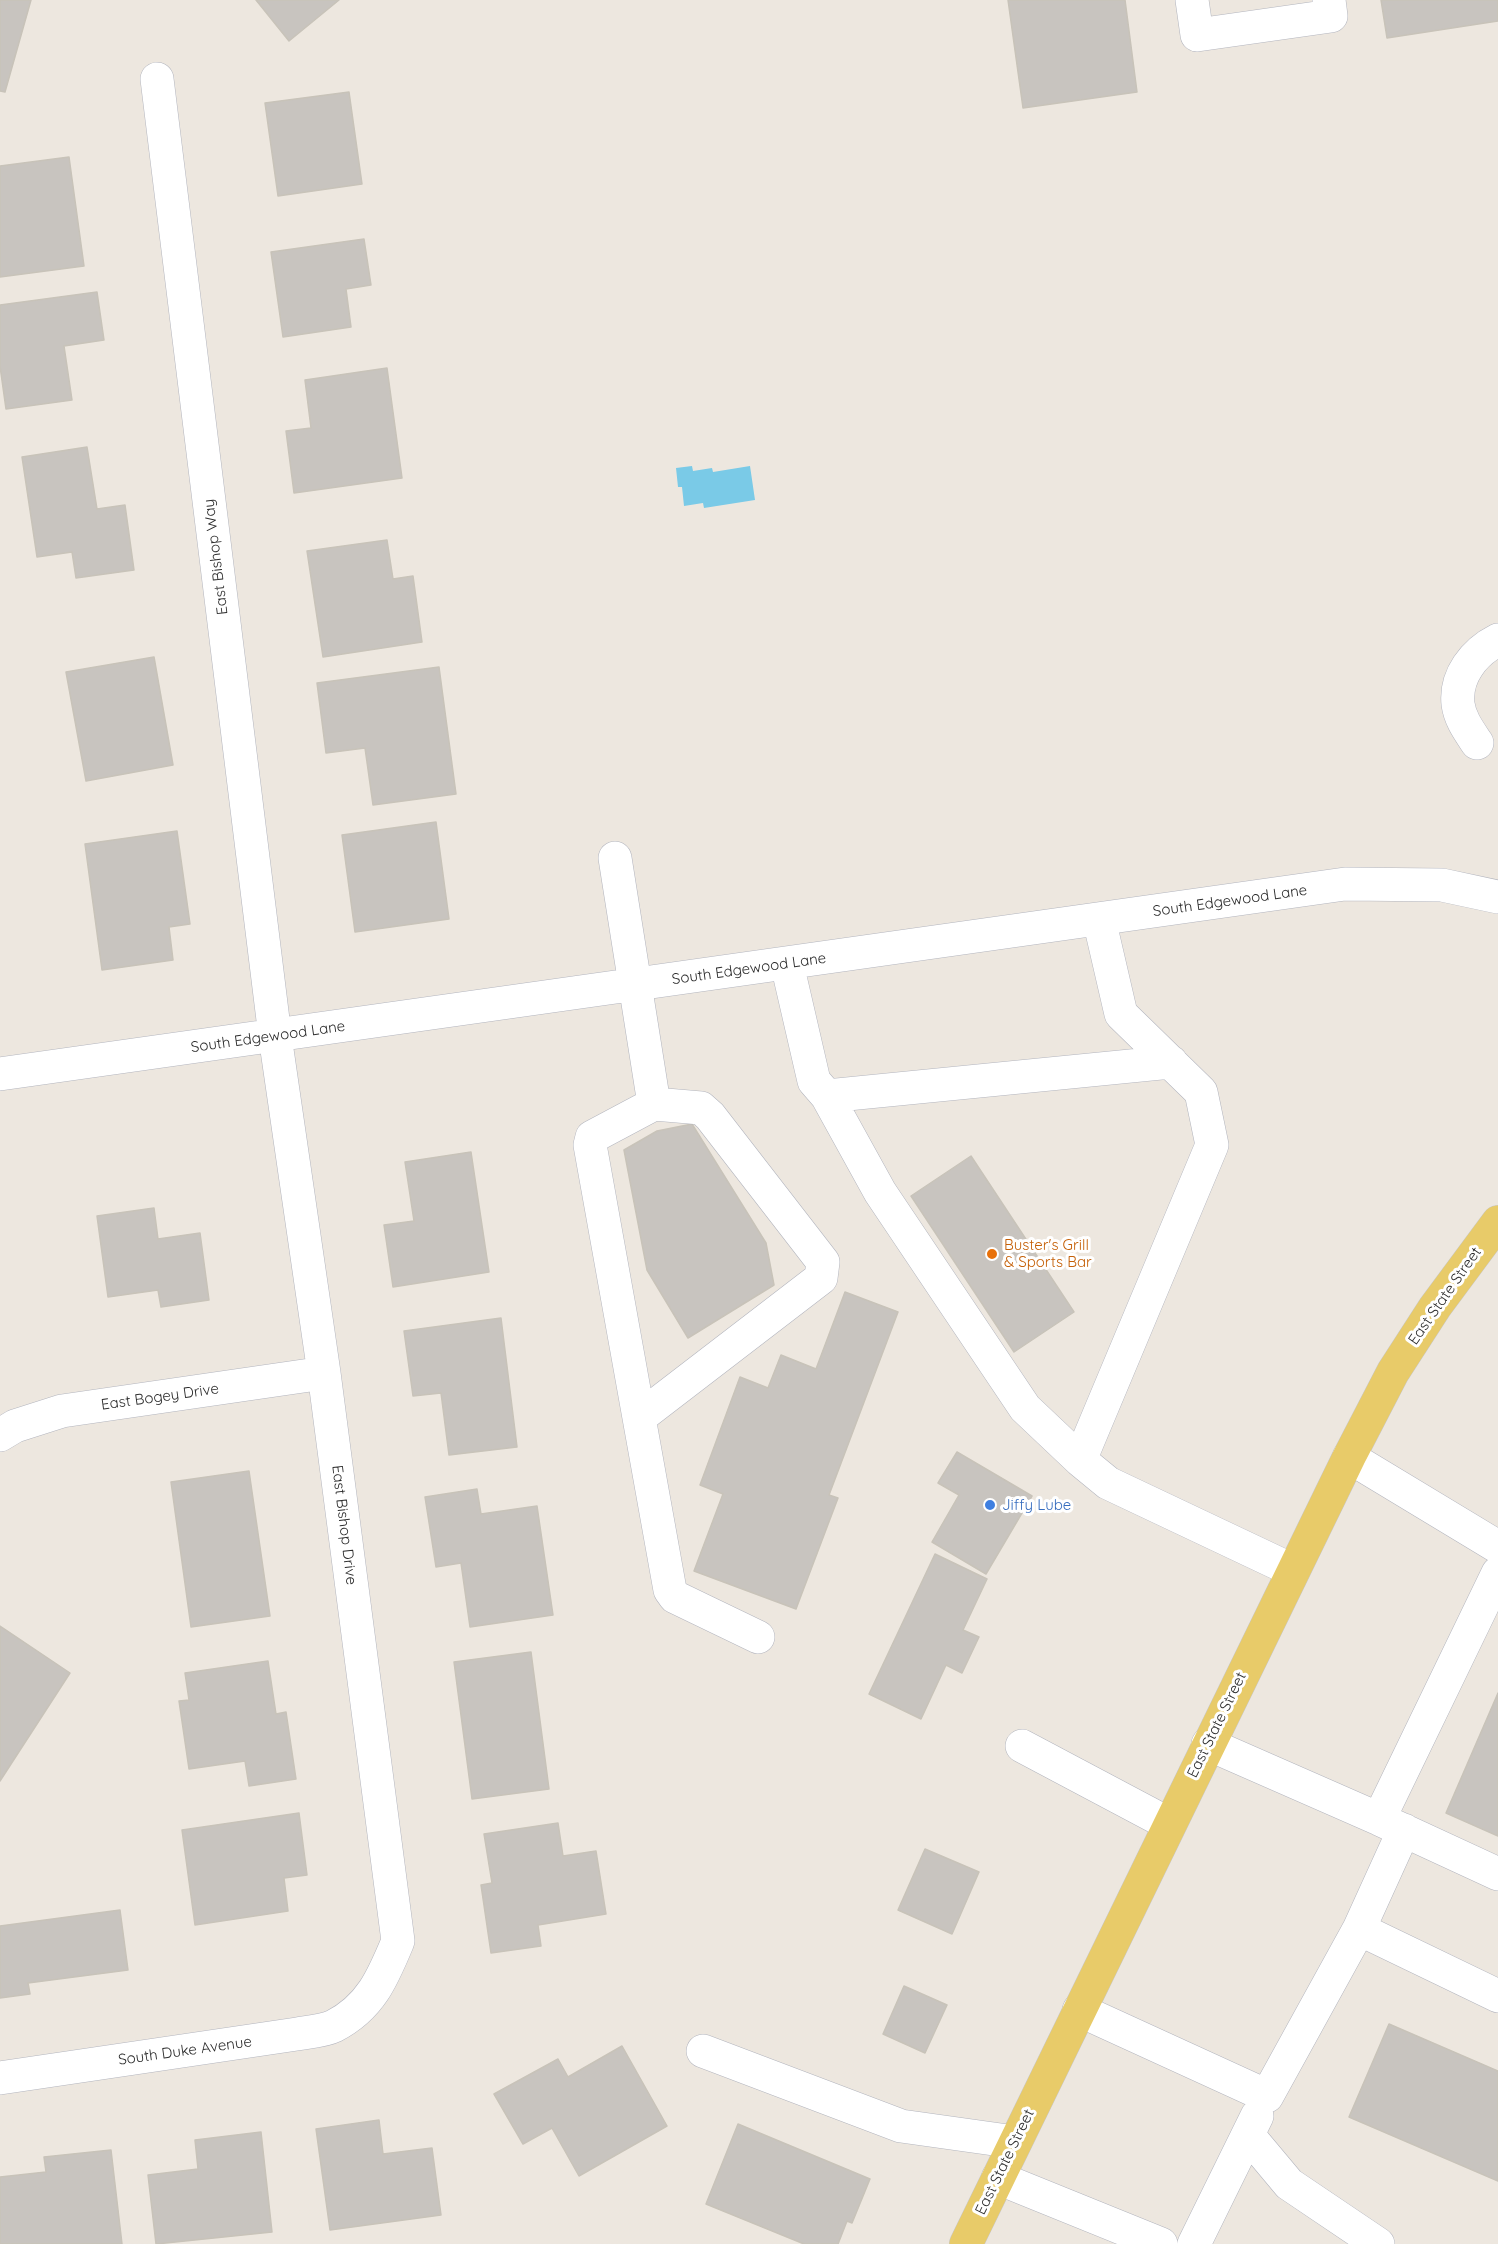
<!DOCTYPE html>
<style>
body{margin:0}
canvas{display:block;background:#ede7df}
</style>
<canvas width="1498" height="2244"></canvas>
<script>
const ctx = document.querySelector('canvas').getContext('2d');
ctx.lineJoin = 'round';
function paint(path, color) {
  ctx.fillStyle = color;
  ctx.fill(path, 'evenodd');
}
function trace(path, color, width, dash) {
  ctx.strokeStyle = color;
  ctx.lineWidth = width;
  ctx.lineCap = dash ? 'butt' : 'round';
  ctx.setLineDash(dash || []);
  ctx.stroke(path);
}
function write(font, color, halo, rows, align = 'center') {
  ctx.font = font + ' Quicksand,sans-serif';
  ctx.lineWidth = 6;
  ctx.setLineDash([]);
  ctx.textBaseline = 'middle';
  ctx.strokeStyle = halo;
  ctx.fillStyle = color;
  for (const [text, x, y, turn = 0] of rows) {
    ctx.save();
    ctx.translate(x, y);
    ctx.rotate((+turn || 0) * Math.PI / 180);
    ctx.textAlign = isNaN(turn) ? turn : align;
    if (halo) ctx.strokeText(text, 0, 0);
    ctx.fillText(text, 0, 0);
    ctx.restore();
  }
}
paint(new Path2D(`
 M692,466L693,471L712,468L713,472L750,466L755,500L704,508L703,503L684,506L682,487H678L676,468Z`), '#7acae7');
const building = new Path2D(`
 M0,0H31L5,92L0,91Z
 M256,0H339L289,41Z
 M1008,0H1125L1137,92L1023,108Z
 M1381,0H1498V21L1387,38Z
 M349,92L362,184L278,196L265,103Z
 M69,157L84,266L0,277V166Z
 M364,239L371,285L346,289L351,327L283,337L271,252Z
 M97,292L104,340L64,346L72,400L6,409L0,366V305Z
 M387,368L402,478L294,493L286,431L311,428L305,380Z
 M87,447L97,509L125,505L134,570L76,578L72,552L37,557L22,457Z
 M387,540L393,579L413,576L422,642L323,657L307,551Z
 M154,657L173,765L86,781L66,672Z
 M439,667L456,794L373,805L365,748L326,753L317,683Z
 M436,822L449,919L355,932L342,835Z
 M177,831L190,924L169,927L173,960L102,970L85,844Z
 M692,1124L766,1243L774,1285L688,1338L647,1270L624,1150L657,1131Z
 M471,1152L489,1272L393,1287L384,1225L414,1221L405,1162Z
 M971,1156L1074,1312L1014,1352L911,1196Z
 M154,1208L158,1239L200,1233L209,1300L161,1307L158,1290L108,1297L97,1216Z
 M845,1292L898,1312L829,1495L838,1498L796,1609L694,1571L723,1494L700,1485L740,1377L768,1388L781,1355L816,1369Z
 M501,1318L517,1447L449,1455L441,1393L413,1396L404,1331Z
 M957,1452L1032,1496L986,1574L932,1542L959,1495L938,1483Z
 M249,1471L270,1616L191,1627L171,1482Z
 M477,1489L481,1514L537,1506L553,1615L470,1627L461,1563L436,1567L425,1497Z
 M935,1554L987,1579L963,1630L979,1637L962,1673L946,1665L921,1719L869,1694Z
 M0,1626L70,1673L0,1781Z
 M531,1652L549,1789L472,1799L454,1662Z
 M268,1661L276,1714L286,1712L296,1779L249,1786L245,1761L189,1769L179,1701L189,1700L185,1673Z
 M1498,1693V1836L1446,1813Z
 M299,1813L307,1875L284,1878L288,1911L195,1925L182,1830Z
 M558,1823L563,1856L596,1851L606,1914L538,1925L541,1946L491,1953L481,1885L492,1883L484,1834Z
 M925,1849L979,1872L952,1934L898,1910Z
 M120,1910L128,1970L28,1983L30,1994L0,1998V1926Z
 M904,1986L947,2005L925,2053L883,2034Z
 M1389,2024L1498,2071V2181L1349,2117Z
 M622,2046L667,2126L579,2176L552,2128L523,2144L494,2094L558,2059L568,2077Z
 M379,2120L383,2154L432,2148L441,2215L330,2230L316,2129Z
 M738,2124L870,2179L852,2223L847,2221L838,2244H804L706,2204Z
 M261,2132L272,2232L156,2244L148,2175L198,2169L195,2140Z
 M111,2150L122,2244H0V2177L46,2172L44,2157Z`);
paint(building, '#c8c4bf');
trace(building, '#c8c3b9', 1.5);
const minor = new Path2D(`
 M1192,0L1197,35L1331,16L1329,0
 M1477,743C1469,731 1460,719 1458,704C1455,676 1474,652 1498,640
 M615,858L654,1104L592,1137L590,1145L670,1590L675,1597L758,1637
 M1099,919L1121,1014L1201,1092L1212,1145L1080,1460L1108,1483L1292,1570
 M787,964L814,1081L827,1096L1171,1062
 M0,1074L1345,884L1442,885L1498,897
 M827,1096L880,1192L1025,1408L1080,1460
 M640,1417L821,1278L823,1262L710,1116L701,1108L654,1104
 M0,1435L15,1426L62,1411L324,1373
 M1349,1457L1498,1547
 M1498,1573L1379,1819L1498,1874
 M1208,1744L1379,1819
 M1022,1746L1169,1824
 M1359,1929L1404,1830
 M1079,2010L1267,2096L1359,1929L1498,1996
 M703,2051L901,2126L1015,2142
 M0,2078L297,2034C309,2032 324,2031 334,2026C371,2007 383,1977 398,1941L324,1373L275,1036L157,79
 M1248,2135L1289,2184L1378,2244
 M998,2178L1161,2244
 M1194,2244L1257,2116`);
const major = new Path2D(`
 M966,2244L1349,1457L1393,1372L1435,1307L1498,1222`);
trace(minor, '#b3b5be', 34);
trace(major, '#c8c8c8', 34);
trace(minor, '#fff', 33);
trace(major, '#e8cb69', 33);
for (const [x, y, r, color] of [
 [992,1254,6,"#e8710a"],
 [990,1505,6,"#3f7fe0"]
]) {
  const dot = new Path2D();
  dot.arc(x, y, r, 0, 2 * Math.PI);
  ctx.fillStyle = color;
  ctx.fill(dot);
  trace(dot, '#fff', 2);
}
write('15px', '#2c2c2c', '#fff', [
 ["East Bishop Way",216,557,-97],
 ["South Edgewood Lane",1230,901,-8],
 ["South Edgewood Lane",749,969,-8],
 ["South Edgewood Lane",268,1037,-8],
 ["East State Street",1445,1296,-55],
 ["East Bogey Drive",160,1397,-8],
 ["East Bishop Drive",344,1525,83],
 ["East State Street",1217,1725,-64],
 ["South Duke Avenue",185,2051,-8],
 ["East State Street",1005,2162,-64]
]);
write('15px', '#c56008', '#fff', [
 ["Buster's Grill",1004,1245],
 ["& Sports Bar",1004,1262]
], 'left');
write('15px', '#366cbe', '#fff', [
 ["Jiffy Lube",1002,1505]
], 'left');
</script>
